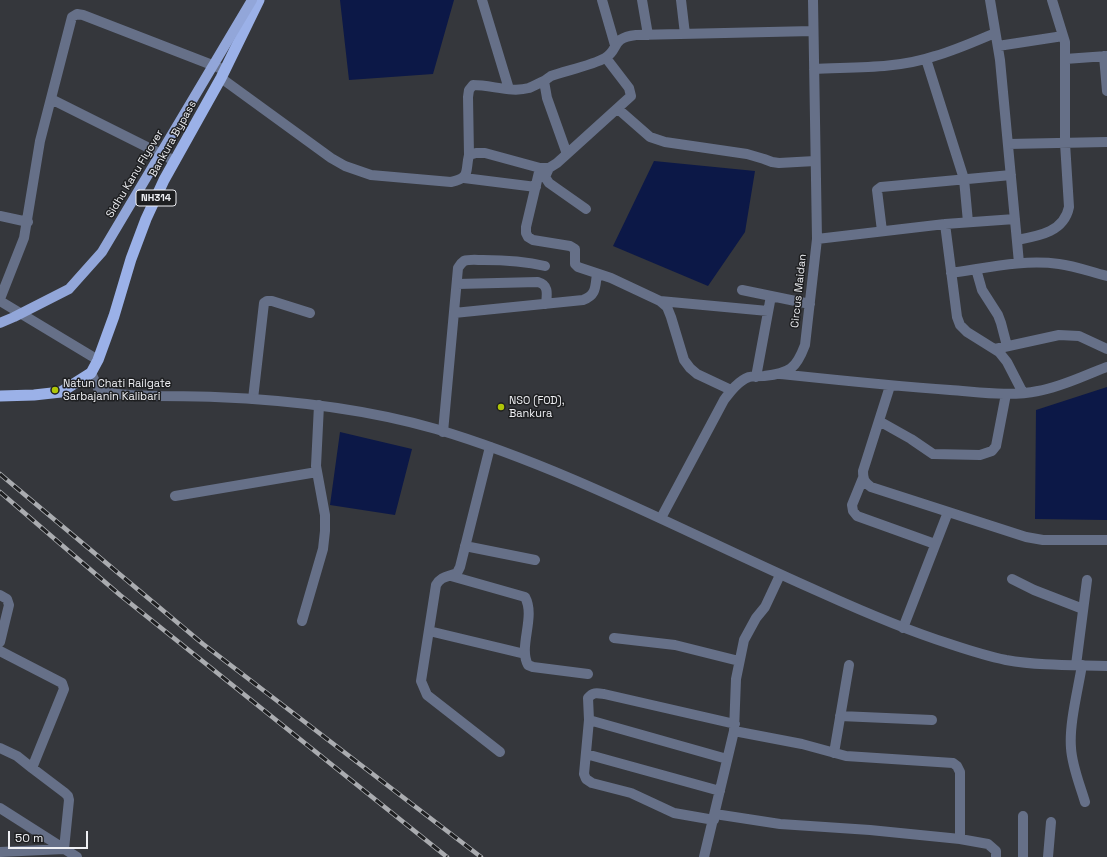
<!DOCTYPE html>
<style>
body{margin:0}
#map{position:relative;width:1107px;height:857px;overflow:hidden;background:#35373c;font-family:"Space Grotesk",sans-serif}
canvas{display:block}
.scale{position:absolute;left:8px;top:831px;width:80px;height:18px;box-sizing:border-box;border:2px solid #eff0f4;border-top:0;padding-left:5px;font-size:12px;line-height:14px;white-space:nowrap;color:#eff0f4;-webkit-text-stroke:3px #1e1f21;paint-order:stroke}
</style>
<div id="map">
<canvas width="1107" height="857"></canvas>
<div class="scale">50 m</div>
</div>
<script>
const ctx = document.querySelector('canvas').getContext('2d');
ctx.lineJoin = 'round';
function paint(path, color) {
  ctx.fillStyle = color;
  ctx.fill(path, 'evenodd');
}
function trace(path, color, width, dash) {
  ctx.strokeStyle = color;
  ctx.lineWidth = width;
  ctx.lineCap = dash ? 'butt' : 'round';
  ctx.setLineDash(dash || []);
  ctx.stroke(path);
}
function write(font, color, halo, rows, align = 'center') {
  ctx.font = font + ' "Space Grotesk",sans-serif';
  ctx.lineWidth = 3;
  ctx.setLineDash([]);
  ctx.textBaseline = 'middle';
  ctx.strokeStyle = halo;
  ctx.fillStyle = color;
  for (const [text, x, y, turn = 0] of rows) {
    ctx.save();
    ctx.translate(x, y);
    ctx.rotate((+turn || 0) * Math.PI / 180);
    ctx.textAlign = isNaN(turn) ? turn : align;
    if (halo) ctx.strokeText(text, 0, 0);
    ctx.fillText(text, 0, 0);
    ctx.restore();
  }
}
paint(new Path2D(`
 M340,0H454L433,74L349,80Z
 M654,161L755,171L745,232L708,286L613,246Z
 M1107,387V520L1035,519L1036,410Z
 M340,432L412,449L395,515L330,505Z`), '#0c1847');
trace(new Path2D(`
 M482,0L509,89
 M602,0L615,45
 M642,0L648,35
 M681,0L685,34
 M990,0L1000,60L1019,263
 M998,46L1063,36
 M1104,56L1107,91
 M926,59L964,179L968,222
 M1065,59L1107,56
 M814,69C854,67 897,69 935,56C956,50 976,41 995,33
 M221,78L331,158L345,166L371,175L451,182C471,178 465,171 469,155L476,153H485L540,168H549L557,163L631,96L629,88L606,58
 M51,99L175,161
 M618,109L650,137L665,142L747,154L764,159L772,162L779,163L815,161
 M1008,144L1107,142
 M567,154L547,98L544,81L551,76C565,71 593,65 605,58C620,49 610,38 636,35L813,31
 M469,155L468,97L469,90L473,85C492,85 511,93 529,88C534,86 539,83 544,81
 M540,168L526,227V233L528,237L533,240L570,246L575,249V264L578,267L611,278L660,301L667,307L671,317L684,360L690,368L697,374L731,390
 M549,168L545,177L549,183L586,209
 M464,178L536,187
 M0,216L28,222
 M945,224L957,317L960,325L967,332L999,352L1007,362L1023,393
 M882,231L877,190L881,187L1011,175
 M817,239L945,224L1015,219
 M1017,240C1039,236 1064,232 1069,207L1065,143V42L1052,0
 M976,269L982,290L998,315L1001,323L1007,346
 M951,273C987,268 1023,259 1059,264C1075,266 1091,272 1107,276
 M457,284L538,282C549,285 547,294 546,304
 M742,290L810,304
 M0,299L24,238L40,141L72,17L77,14L83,15L225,70
 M0,301L98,360
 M660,301L768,311
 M454,313L583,300C597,295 595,286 597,274
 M995,349L1059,335L1079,336L1107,349
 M780,374C837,380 893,386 950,390C979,392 1010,397 1038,391C1062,387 1085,375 1107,367
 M756,377L771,296
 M890,386L863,471C863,479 864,482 871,487L1026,537L1043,540H1107
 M253,399L264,303L267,301H272L310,313
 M879,421L911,439L933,454L980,455L992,451L996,446L1006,394
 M443,432L458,268C460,265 461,263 464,261C469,259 477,260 483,260C504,260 524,261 545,266
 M490,447L460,567L457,573C448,577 441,576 436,585L421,681L427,695L500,752
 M863,478L852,505L853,511L857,516L935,544
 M175,496L317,472
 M661,518L724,400C730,392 738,381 749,377C753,376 759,376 764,376C790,373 796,369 805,345L817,239L813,0
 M465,546L535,560
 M451,576L525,597C536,617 518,646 528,665L533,667L588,674
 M1012,579L1034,590L1083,609
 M0,595L7,599L9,605L0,642
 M302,621L323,549L325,531V515L316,466L319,405
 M903,628L948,512
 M429,631L525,654
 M614,638L675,645L739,661
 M0,651L62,683L64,689L32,768
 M1076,665L1087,580
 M1082,665C1078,690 1069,724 1071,748C1072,766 1080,785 1085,802
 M840,716L932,720
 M589,720L727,759
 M734,731L802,744L846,756L953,763L957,766L960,772V839
 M0,748L17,756L32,768L65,793L68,796L69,800L64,849L0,852
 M834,753L849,665
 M586,754L720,791
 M0,808L77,857
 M715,814L780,824L870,830L960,839L988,844L996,851V857
 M714,820L674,813L631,793L592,783L586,779L584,774L589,720L588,698C593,692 597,693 604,694L735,724
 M704,857L734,731L736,679L744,640L756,618L765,607L780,575
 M1023,857V816
 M1048,857L1051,822`), '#667088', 10);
trace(new Path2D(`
 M91,373L99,390C120,396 135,395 157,396C176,396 196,396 215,397C290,400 363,408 436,429C570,469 694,537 822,593C864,612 906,630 950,644C968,650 987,656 1006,660C1040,666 1073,665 1107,666`), '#667088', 10);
trace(new Path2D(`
 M0,396L34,395L61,392L91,373L98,360L114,316L131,259L146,219L164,180L221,78L259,0`), '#9bb1e8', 11);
const rail = new Path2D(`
 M0,474L203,644L481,857
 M0,492L120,595L447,857`);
trace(rail, '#aaacb0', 4.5);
trace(rail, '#1e1f21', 3, [9]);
trace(new Path2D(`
 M0,323L14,317L69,289L102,252L252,0`), '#92a6d9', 10);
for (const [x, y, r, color] of [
 [55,390,4,"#afc507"],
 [501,407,4,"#afc507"]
]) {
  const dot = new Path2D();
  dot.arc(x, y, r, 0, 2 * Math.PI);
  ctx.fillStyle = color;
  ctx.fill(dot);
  trace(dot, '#1e1f21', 1.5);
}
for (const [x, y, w] of [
 [156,198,40]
]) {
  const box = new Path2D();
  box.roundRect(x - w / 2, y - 8, w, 16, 3);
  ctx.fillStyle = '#1e1f21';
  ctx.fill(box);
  trace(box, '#eff0f4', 1);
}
write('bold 10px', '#eff0f4', null, [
 ["NH314",156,198]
]);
write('11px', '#eff0f4', '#1e1f21', [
 ["Bankura Bypass",173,139,-61],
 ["Sidhu Kanu Flyover",135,174,-59],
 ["Circus Maidan",799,291,-84]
]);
write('11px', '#eff0f4', '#1e1f21', [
 ["Natun Chati Railgate",63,384],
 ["Sarbajanin Kalibari",63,397],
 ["NSO (FOD),",509,401],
 ["Bankura",509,414]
], 'left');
</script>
